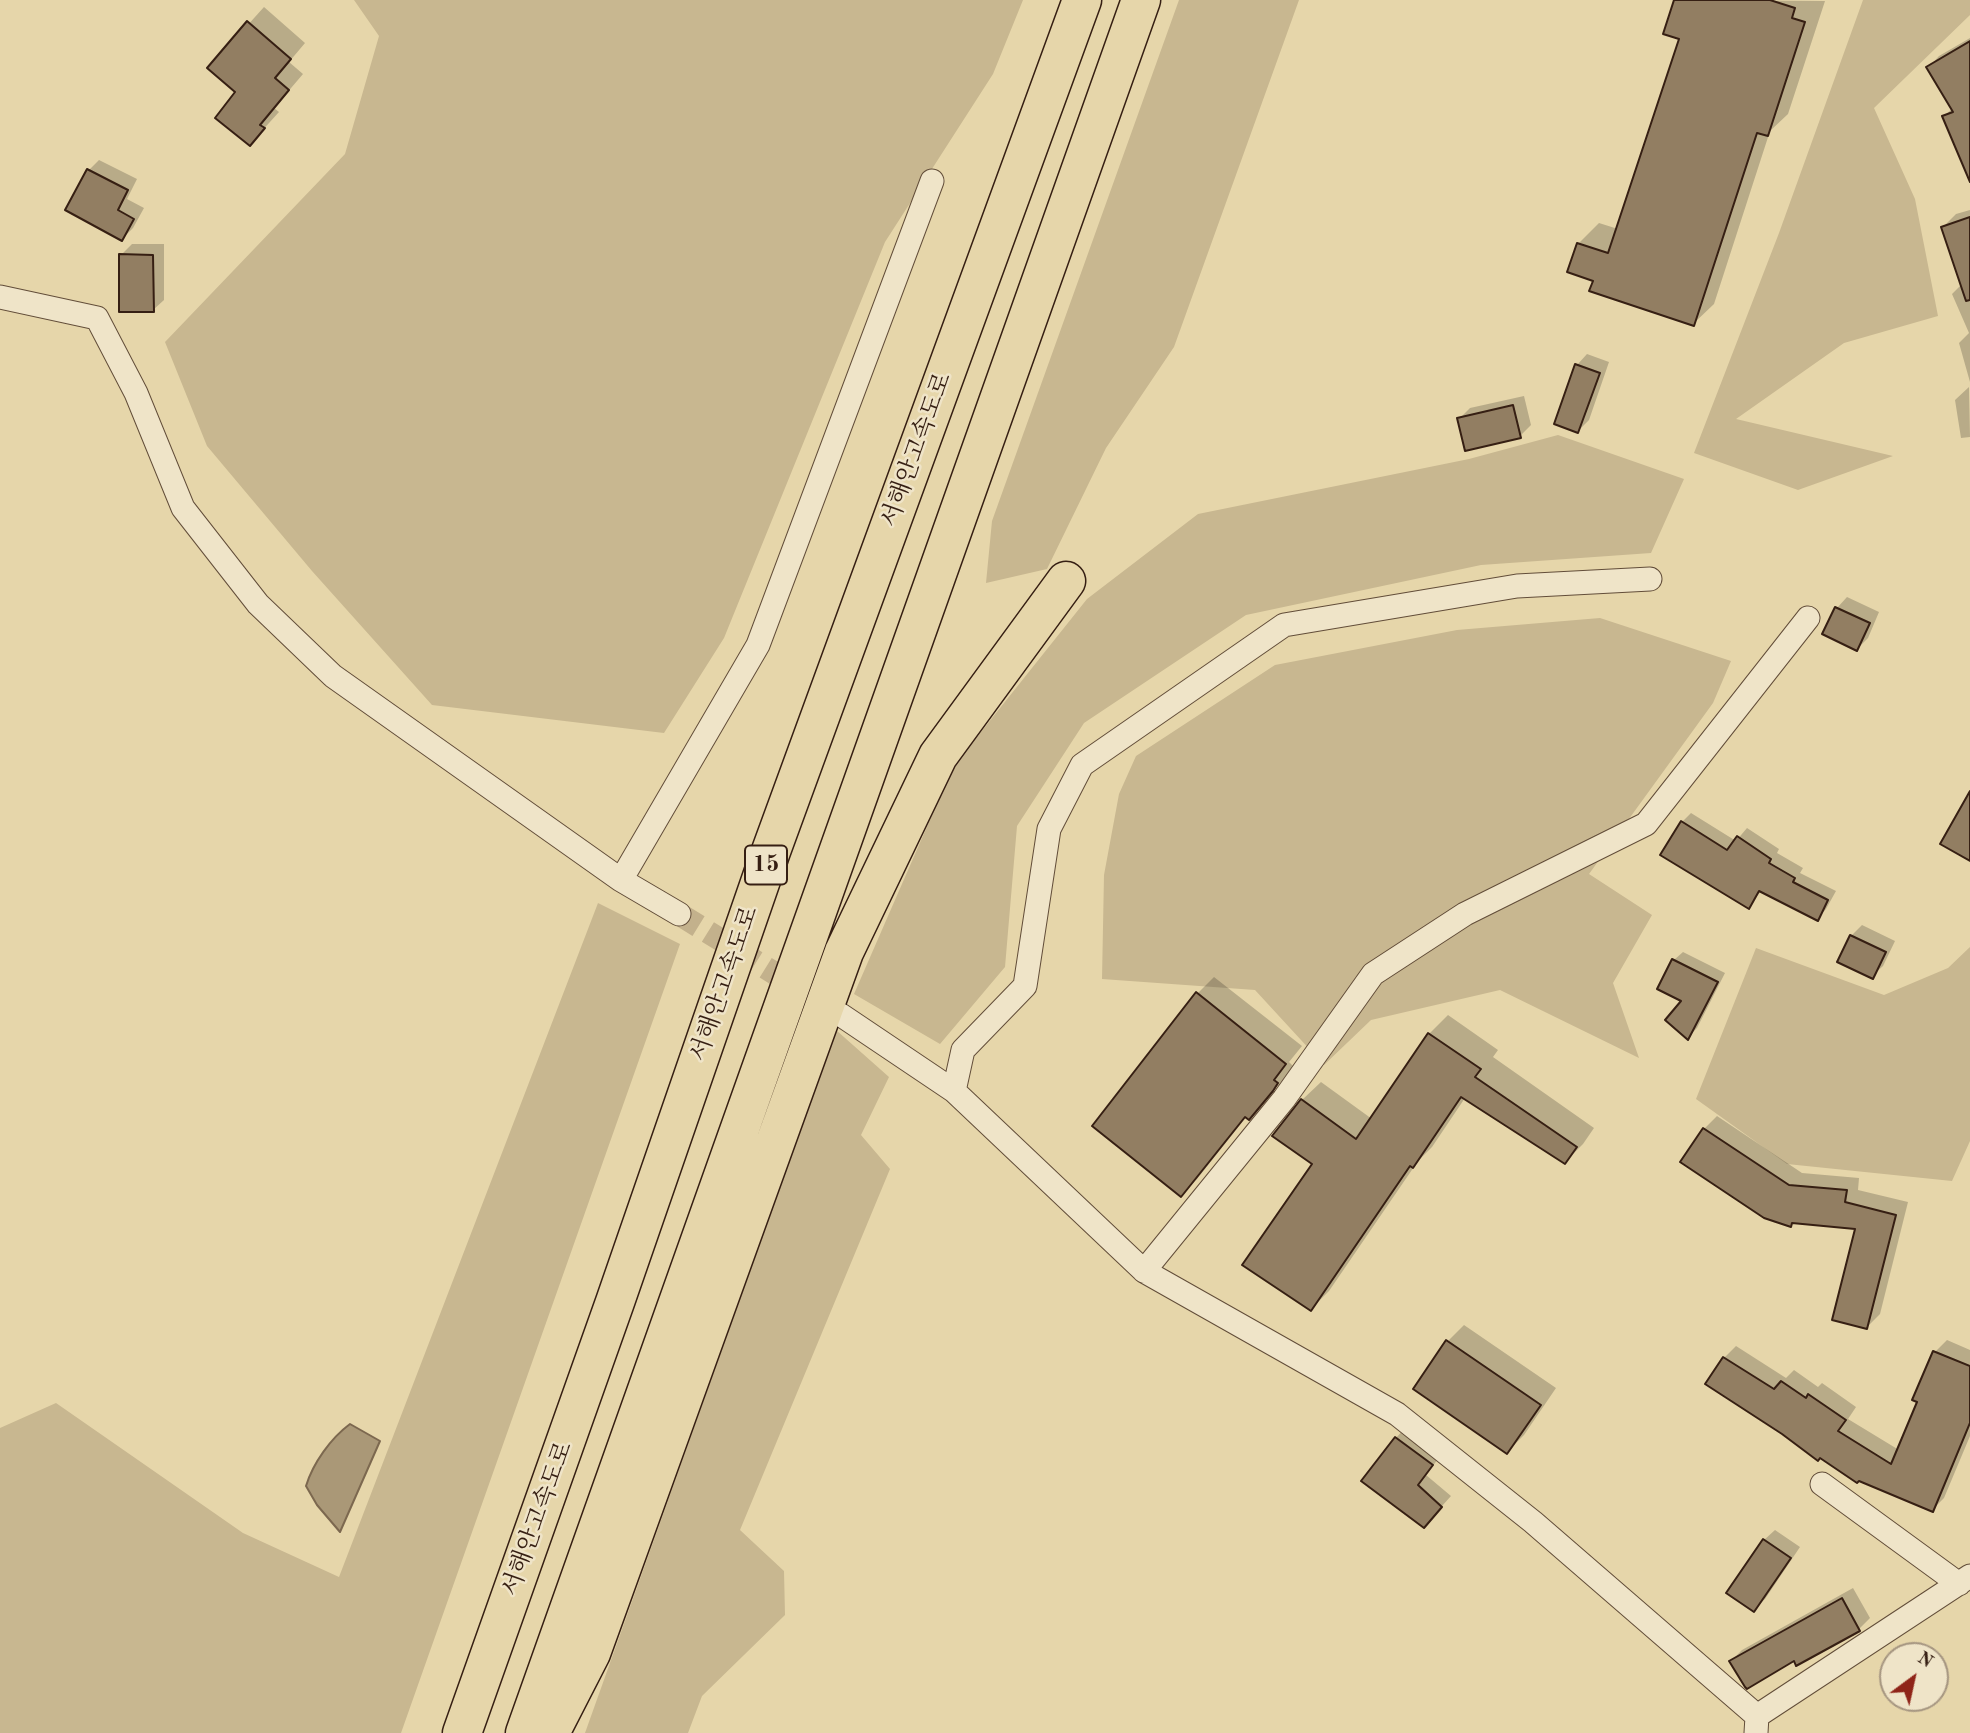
<!DOCTYPE html>
<meta charset="utf-8">
<style>
body{margin:0}
#map{position:relative;width:1970px;height:1733px;overflow:hidden;background:#e6d6aa;font-family:"Old Standard TT",serif}
canvas{display:block}
.north{position:absolute;left:1879px;top:1642px;width:70px;height:70px;box-sizing:border-box;background:#efe4c8;border:2px solid #a59580;border-radius:50%;rotate:33deg;font-size:19px;font-weight:700;line-height:28px;text-align:center;color:#361f13}
.north::after{content:'';display:block;margin:auto;width:24px;height:32px;background:#8f2418;clip-path:polygon(50% 0,100% 100%,50% 72%,0 100%)}
</style>
<div id="map">
<canvas width="1970" height="1733"></canvas>
<div class="north">N</div>
</div>
<script>
const ctx = document.querySelector('canvas').getContext('2d');
ctx.lineJoin = 'round';
function paint(path, color) {
  ctx.fillStyle = color;
  ctx.fill(path, 'evenodd');
}
function trace(path, color, width, dash) {
  ctx.strokeStyle = color;
  ctx.lineWidth = width;
  ctx.lineCap = dash ? 'butt' : 'round';
  ctx.setLineDash(dash || []);
  ctx.stroke(path);
}
function write(font, color, halo, rows, align = 'center') {
  ctx.font = font + ' "Old Standard TT","Noto Serif KR",serif';
  ctx.lineWidth = 5;
  ctx.setLineDash([]);
  ctx.textBaseline = 'middle';
  ctx.strokeStyle = halo;
  ctx.fillStyle = color;
  for (const [text, x, y, turn = 0] of rows) {
    ctx.save();
    ctx.translate(x, y);
    ctx.rotate((+turn || 0) * Math.PI / 180);
    ctx.textAlign = isNaN(turn) ? turn : align;
    if (halo) ctx.strokeText(text, 0, 0);
    ctx.fillText(text, 0, 0);
    ctx.restore();
  }
}
paint(new Path2D(`
 M354,0H1023L993,74L885,242L724,638L664,733L432,705L312,571L207,446L165,342L345,154L379,36Z
 M1179,0H1299L1174,347L1106,448L1047,569L986,583L992,521Z
 M1863,0H1970V15L1874,108L1915,199L1938,316L1844,343L1736,419L1893,456L1798,490L1694,453L1779,233Z
 M1558,435L1684,479L1651,553L1481,565L1246,615L1084,723L1017,826L1005,967L940,1044L854,994L953,767L1087,599L1198,514L1469,459Z
 M1600,618L1731,661L1713,703L1589,874L1652,915L1613,983L1639,1058L1500,990L1371,1020L1324,1065L1255,990L1102,979L1104,875L1119,794L1136,756L1275,665L1457,630Z
 M598,903L680,944L401,1733H0V1428L56,1403L243,1533L339,1577Z
 M1970,947V1141L1952,1181L1787,1164L1696,1099L1756,948L1884,995L1948,968Z
 M836,1030L889,1077L861,1135L890,1169L740,1530L784,1571L785,1615L702,1696L688,1733H585Z`), '#c8b790');
const water = new Path2D(`
 M350,1424L380,1441L340,1532L317,1505L306,1486C313,1463 331,1438 350,1424Z`);
paint(water, '#aa9877');
trace(water, '#7c684f', 2);
paint(new Path2D(`
 M1676,0L1825,1L1788,114L1770,131L1714,304L1693,324L1595,280L1578,244L1599,223L1618,229L1681,38Z
 M264,7L305,43L289,62L303,74L274,108L279,112L250,144L238,92L209,68Z
 M1970,38V135L1944,116L1953,108L1929,67L1939,56Z
 M99,160L137,179L127,199L144,208L133,228L122,239L88,171Z
 M1970,210V382L1959,343L1969,333L1952,294L1962,284L1943,227L1956,214Z
 M132,244H164V300L153,310L121,255Z
 M1587,354L1609,362L1589,420L1578,431L1577,365Z
 M1969,387L1970,437L1961,438L1955,400Z
 M1524,396L1531,425L1520,436L1459,419L1470,408Z
 M1847,597L1879,612L1868,638L1857,649L1825,633L1837,608Z
 M1691,813L1736,841L1747,828L1779,849L1777,853L1803,868L1800,873L1836,891L1826,909L1817,919L1762,890L1748,907L1682,822Z
 M1862,925L1895,941L1883,966L1872,976L1851,936Z
 M1683,952L1725,973L1697,1028L1688,1037L1684,1001L1674,960Z
 M1214,977L1302,1046L1289,1062L1293,1066L1289,1072L1265,1101L1249,1118L1247,1116L1197,1179L1181,1195L1094,1126L1198,993Z
 M1448,1015L1498,1050L1493,1057L1594,1128L1583,1144L1565,1162L1465,1098L1432,1147L1418,1161L1329,1291L1311,1309L1315,1164L1302,1100L1321,1082L1372,1119L1429,1034Z
 M1717,1116L1802,1173L1859,1178L1858,1190L1908,1202L1880,1314L1867,1327L1857,1228L1794,1221L1790,1225L1704,1129Z
 M1464,1325L1556,1388L1524,1435L1507,1452L1448,1341Z
 M1947,1340L1970,1350V1436L1944,1498L1932,1510L1708,1383L1724,1358L1736,1346L1786,1378L1794,1370L1818,1387L1822,1383L1856,1407L1848,1419L1899,1450L1920,1401L1914,1399L1935,1352Z
 M1405,1428L1441,1455L1426,1475L1451,1496L1424,1526L1396,1438Z
 M1775,1530L1800,1547L1765,1599L1754,1609L1764,1540Z
 M1853,1588L1870,1618L1859,1629L1797,1664L1794,1659L1731,1661L1742,1650Z`), '#0003');
const building = new Path2D(`
 M1674,0H1770L1795,8L1792,18L1805,22L1768,136L1757,133L1694,326L1589,291L1593,281L1567,272L1577,243L1608,253L1679,39L1663,34Z
 M247,21L291,59L275,78L289,90L260,125L265,128L250,146L215,118L235,92L207,68Z
 M1970,41V182L1942,116L1953,112L1926,67Z
 M87,169L128,190L118,210L134,219L122,241L65,210Z
 M1970,217V300L1966,301L1941,227Z
 M119,254L153,255L154,312H119Z
 M1575,364L1600,373L1578,433L1554,424Z
 M1513,405L1521,438L1465,451L1457,418Z
 M1835,607L1870,623L1857,651L1822,634Z
 M1970,791V861L1940,844Z
 M1681,821L1727,850L1737,836L1771,859L1769,863L1795,878L1793,882L1828,900L1818,921L1759,891L1749,909L1660,855Z
 M1850,935L1886,952L1873,979L1837,962Z
 M1672,959L1718,982L1688,1040L1665,1020L1681,1001L1657,989Z
 M1196,992L1286,1064L1274,1080L1278,1083L1273,1091L1249,1120L1245,1117L1181,1197L1092,1126Z
 M1428,1033L1481,1069L1475,1077L1577,1147L1565,1164L1461,1097L1413,1168L1410,1166L1311,1311L1242,1265L1312,1164L1272,1136L1301,1099L1356,1139Z
 M1703,1128L1789,1185L1847,1190L1845,1202L1896,1215L1867,1329L1832,1320L1855,1229L1792,1223L1791,1227L1764,1218L1680,1162Z
 M1446,1340L1541,1405L1507,1454L1413,1389Z
 M1933,1351L1970,1366V1423L1933,1512L1859,1481L1857,1483L1820,1458L1818,1461L1782,1434L1705,1384L1723,1357L1774,1389L1781,1381L1806,1398L1808,1394L1846,1420L1838,1431L1891,1464L1917,1402L1912,1400Z
 M1395,1437L1433,1465L1418,1485L1442,1507L1424,1528L1361,1481Z
 M1763,1539L1791,1558L1754,1612L1726,1593Z
 M1842,1598L1860,1631L1796,1666L1794,1661L1747,1689L1745,1687L1729,1661Z`);
paint(building, '#927e62');
trace(building, '#361f13', 2);
trace(new Path2D(`
 M679,914L800,989`), '#c3b18c', 23, [23, 11]);
const street = new Path2D(`
 M0,297L97,318L136,393L183,508L258,604L333,676L621,880
 M1650,579L1517,586L1284,625L1082,765L1049,829L1025,986L963,1050L954,1091L1144,1271L1397,1414L1533,1522L1757,1716L1756,1733
 M679,914L621,880L758,645L932,181
 M841,1015L954,1091
 M1144,1271L1284,1099L1373,974L1465,914L1646,824L1808,618
 M1822,1484L1959,1584
 M1757,1716L1970,1576`);
const highway = new Path2D(`
 M462,1733L615,1302L771,851L1082,0
 M525,1733L1141,0
 M550,1733L591,1653L844,952L938,756L1066,581`);
trace(street, '#624d39', 25);
trace(highway, '#361f13', 41);
trace(street, '#efe4c8', 23);
trace(highway, '#e6d6aa', 38);
for (const [x, y, w] of [
 [766,865,42]
]) {
  const box = new Path2D();
  box.roundRect(x - w / 2, y - 19.5, w, 39, 5);
  ctx.fillStyle = '#efe4c8';
  ctx.fill(box);
  trace(box, '#361f13', 2);
}
write('bold 23px', '#361f13', null, [
 ["15",766,865]
]);
write('24px', '#361f13', '#efe4c8', [
 ["서해안고속도로",917,450,-70],
 ["서해안고속도로",725,984,-71],
 ["서해안고속도로",538,1519,-70]
]);
</script>
